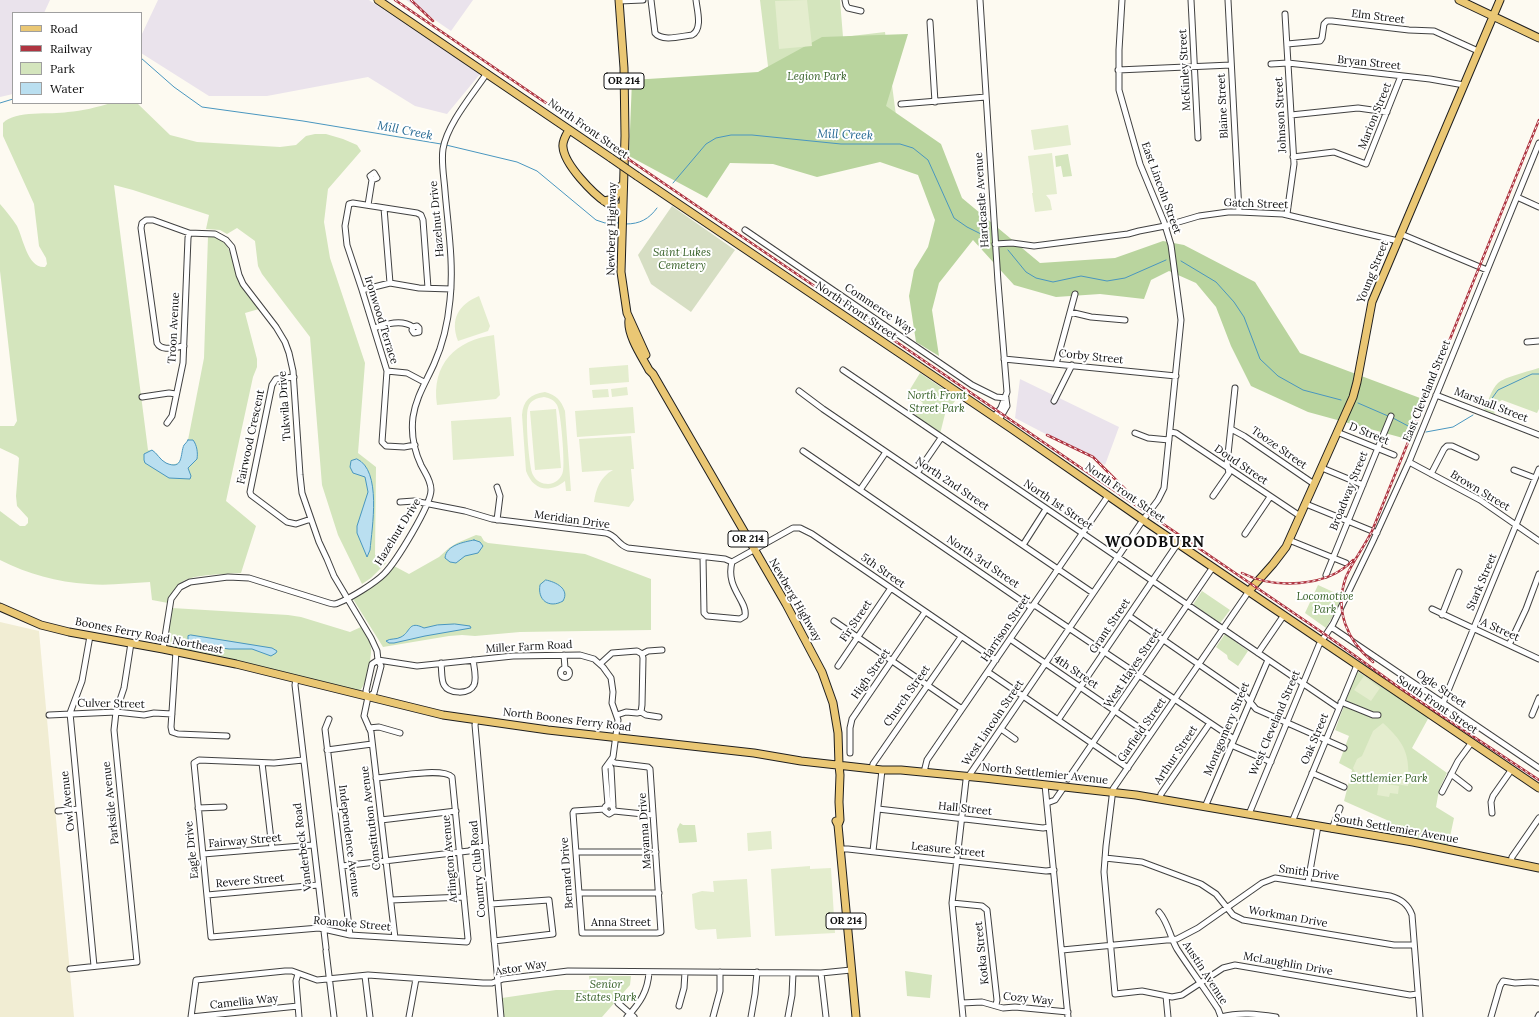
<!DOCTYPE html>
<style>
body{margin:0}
#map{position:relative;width:1539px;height:1017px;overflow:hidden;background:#fdfaf1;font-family:Lora,serif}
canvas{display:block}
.legend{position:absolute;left:12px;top:12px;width:130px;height:92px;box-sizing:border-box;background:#fff;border:1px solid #9f9f9f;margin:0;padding:5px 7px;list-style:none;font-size:12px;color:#0e0e0e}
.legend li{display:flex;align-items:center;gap:8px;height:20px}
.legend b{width:20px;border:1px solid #9f9f9f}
</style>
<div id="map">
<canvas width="1539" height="1017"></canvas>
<ul class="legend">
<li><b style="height:5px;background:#eac774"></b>Road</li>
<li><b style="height:5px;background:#af3541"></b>Railway</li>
<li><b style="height:11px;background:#d4e5bd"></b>Park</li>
<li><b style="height:11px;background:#badff0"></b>Water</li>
</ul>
</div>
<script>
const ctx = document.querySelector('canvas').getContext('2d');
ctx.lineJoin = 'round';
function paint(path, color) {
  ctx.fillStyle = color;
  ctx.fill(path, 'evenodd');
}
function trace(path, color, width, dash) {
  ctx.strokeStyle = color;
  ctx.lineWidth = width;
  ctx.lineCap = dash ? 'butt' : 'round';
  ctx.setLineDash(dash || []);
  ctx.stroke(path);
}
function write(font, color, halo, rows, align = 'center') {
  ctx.font = font + ' Lora,serif';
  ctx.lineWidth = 4;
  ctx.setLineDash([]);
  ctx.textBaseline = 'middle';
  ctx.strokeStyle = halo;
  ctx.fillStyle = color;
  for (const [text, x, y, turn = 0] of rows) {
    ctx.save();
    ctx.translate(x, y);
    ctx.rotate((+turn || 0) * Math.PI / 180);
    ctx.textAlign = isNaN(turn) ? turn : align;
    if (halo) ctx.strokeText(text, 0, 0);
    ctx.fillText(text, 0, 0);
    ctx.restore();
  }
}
paint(new Path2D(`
 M0,0H50L44,13H13V94L0,97Z
 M158,0H369L480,74L447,114L415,106L368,77L267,96H209L141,53V36Z
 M406,0H473L451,31Z
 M1020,379L1119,427L1105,465L1015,418Z`), '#eae3ec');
paint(new Path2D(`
 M0,622L39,631L74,1017H0Z`), '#f1edd3');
paint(new Path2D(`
 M760,0H840L843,37L885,32L897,123L775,124Z
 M111,103H137L170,135L197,142L280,147L296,145L306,136L315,134H326L343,139L357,145L361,151L328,189L324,222L330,258L365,363L358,453L376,467L375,555L386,563L371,578L362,584L338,535L322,485L310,337L262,274L258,266L255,241L237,228L227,234L220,230L206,229L209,215L133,190L114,185L148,450C159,450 161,467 175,464C186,462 181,448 188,440L204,358L208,236C234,236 231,266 240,284C245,293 252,301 259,309L245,313L257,359V367L253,377L226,501L256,526L241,573C227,574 193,574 182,582C175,587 171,594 168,603L152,600L150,582C130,583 108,586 88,584C57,582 28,574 0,560V511L20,526H25L28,523V518L17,506L16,496L19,458L17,456L0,448V426H14L17,421L0,271V204C6,211 12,218 17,226C23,238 28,269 45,267L47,264L46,258L39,246L34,204L3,136V123C15,110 51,115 68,112C82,111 98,107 111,103Z
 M1068,154L1072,176L1063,177L1061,166L1056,167L1055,156Z
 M1539,368V409L1537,413L1502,400C1495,403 1493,407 1495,415L1484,411C1488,402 1491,390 1498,383C1504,377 1530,371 1539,368Z
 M920,373L951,394V398L955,401L945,414L940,434L914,417L923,403L909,391Z
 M476,535L481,536L484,541L488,543L585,554L651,579V630L520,632L475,636L462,635L449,636L383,647L353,599L384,578L394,566L409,574L439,557L449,548L457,543Z
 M1318,585L1340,595L1339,605L1326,628L1305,613Z
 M1202,591L1230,610L1221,622L1220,623L1194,605V603Z
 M172,608L288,615L301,617L350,632L361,627C365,634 370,640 371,648C372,656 366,688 359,691L171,647L167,644V640Z
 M1225,634L1248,651L1238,666L1228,659L1227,655L1216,647Z
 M1357,671L1429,717L1412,748L1447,773L1439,790L1436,807L1454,818L1448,846L1387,835L1389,821L1344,801L1352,770L1339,763L1349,736L1335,730Z
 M680,823L683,825H695L697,842L679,843L677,829Z
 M905,971L932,975L930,998L907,996Z
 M589,976H631L630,985L602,1017H504L502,998L556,990H591Z`), '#d4e5bd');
paint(new Path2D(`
 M908,34L886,106L941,144L962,198L1040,263L1115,258L1163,241L1184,245L1255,282L1300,353L1420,398L1403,438L1308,412L1251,386L1231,346L1216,307L1196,283L1169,271L1151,280L1144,299L1100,294L1056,297L1014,285L973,240L939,283L932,310L939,356L916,342L909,296L914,270L928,247L935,220L918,175L880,162L817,177L773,164L730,163L707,198L629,156L632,80L758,72L822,37Z`), '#b9d49e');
paint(new Path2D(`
 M672,206L735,250L691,312L651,284L638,255Z`), '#d6dec3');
paint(new Path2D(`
 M807,0L812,46L779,49L775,1Z
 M1068,125L1071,145L1034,150L1031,130Z
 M1052,153L1057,194L1046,195L1050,200L1052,210L1035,212L1032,193H1033L1028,156Z
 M479,296L490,326L488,331L458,341C450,319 458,305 479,296Z
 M494,335L500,395L496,399L437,405C431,364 456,340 494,335Z
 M628,365L629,382L590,385L589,368Z
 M627,387L628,395L612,397L611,389Z
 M608,389L609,397L593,398L592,390Z
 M545,392C556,395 561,400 565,411L571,491H566L565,481C549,494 533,490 526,471L522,415C523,401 530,394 545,392ZM544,397C550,398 554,400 557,405C561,411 565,464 563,471C562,478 555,484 548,484C542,484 536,481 533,475C529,469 525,415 528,408C530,400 537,398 544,397Z
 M633,407L635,433L577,437L575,411Z
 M556,409L561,468L535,470L530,411Z
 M511,417L514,456L453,460L451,421Z
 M631,436L634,469H631L634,500L629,507L594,502C596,489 600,477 613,470L582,472L579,439Z
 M1364,676L1380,688L1371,701L1354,690Z
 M1383,723C1406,744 1410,755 1408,786L1379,781L1356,774L1353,768L1357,759L1362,756L1373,731Z
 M1379,783L1399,786L1398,794L1390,793L1389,797L1377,795Z
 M771,831L772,849L748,851L747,833Z
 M810,866V869L831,868L835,933L775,936L771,869Z
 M747,879L751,937L717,939L716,929L698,930L695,928L692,894L702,891L714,892L713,881Z`), '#e4edce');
const water = new Path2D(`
 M188,440H193C197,445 198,453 197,459L188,468L191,476L190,479L169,478L145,463L144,460V454L152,450C157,453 160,460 166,463C184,471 180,453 184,445C185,444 187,442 188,440Z
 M357,459C382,470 372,528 370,550L367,557L357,533V526L368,492L365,477L353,473L350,467L351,461Z
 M474,540L480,542L483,546L478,553L465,556L456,563L450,562L445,558C446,545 464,542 474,540Z
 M546,580C556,582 570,589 563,601C549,609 537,600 540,585Z
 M455,624L470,626L471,628L425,636L394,643H389L386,641C390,638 396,640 401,637C411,632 408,620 424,628L437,625Z
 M191,635L272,648L277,651L276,653L271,656L252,649H229L193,644L190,643L188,640V636Z`);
paint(water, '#badff0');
trace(water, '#4996bf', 1);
trace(new Path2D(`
 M141,58L174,87L202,107L303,121L441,144
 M0,103L13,99
 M446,145L517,162L537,171L596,220L605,223H619
 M673,183L706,144L716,138L731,135H752L841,144H900L913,148L928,160L954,218L967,227L989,238
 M626,224C640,224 649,219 657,208
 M1008,250L1026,272L1036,278L1053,282L1081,276L1107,281L1125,278L1166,260
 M1181,261L1216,282L1234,302L1244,317L1260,359L1278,376L1303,390L1341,400
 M1358,403L1388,416
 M1485,408L1498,390L1532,374H1539
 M1393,418L1410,427
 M1426,432L1453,427L1473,415`), '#4996bf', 1);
const minor = new Path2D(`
 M651,0L655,33C662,42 682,36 692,35C703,29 697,10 696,0
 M845,0L846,5L848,8L861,11
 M980,0L998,282L1007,392L1001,408L994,417
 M1191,0L1198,138
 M1228,0L1239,212
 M619,1L643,0
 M1285,14L1294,164L1287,214
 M930,22L935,102
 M1287,44L1320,41L1322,38L1324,24L1327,21H1332L1409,30L1434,31L1478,51
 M1271,64L1288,63L1430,79L1464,85
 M1118,70L1231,65
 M901,104L986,97
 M1291,115L1358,108L1387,112
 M1293,157L1334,152L1366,164L1401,76
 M1517,197L1539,207
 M368,205L372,180L370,176L374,173L377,178L372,180
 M384,208L390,283
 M745,230L972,385L996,397L1006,398
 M1401,234L1487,270
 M995,244L1012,243L1034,246L1128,234L1139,231L1165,226L1199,216L1228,212H1239L1283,214L1398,241
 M362,290L390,283L419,288L451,289
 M1070,312L1091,317L1125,320
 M374,328C386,324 402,319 413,327L417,326L419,328V332L414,333L412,330L413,327
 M1527,342L1539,341
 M184,346C175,347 162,352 157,343L141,228L142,223L146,220H153L189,233L215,234L226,240L232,247L239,275L243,284L276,327L285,342L289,353L293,371L300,475L302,493L319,542L327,559L334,576L371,638L377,651L378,660L381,666L374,693L368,697
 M1004,359L1176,376
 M1056,364L1075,294
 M843,370L1339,708
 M387,371L407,373L424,382
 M294,377L276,379L272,385L250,492L251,495L287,522L296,524L311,519
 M799,391L823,409L1093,593
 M1436,395L1539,435
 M142,397L169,393L176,394
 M1054,401L1072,365
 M999,420L1007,406L1006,399
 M167,423L172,416L183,363L188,238L189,233
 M1231,429L1244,436L1314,484
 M1170,432L1176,433L1300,516
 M1337,432L1394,455
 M1135,433L1148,438L1169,440
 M415,445L404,447L386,446L382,442L387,371L362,290L347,245L345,226L349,204L353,203L417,213L421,215L423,220L428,288
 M803,451L1029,606H1036L1234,739
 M1409,462L1480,500L1539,541
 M1322,468L1363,485
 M1514,470L1535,478
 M917,473L941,438
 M1431,474L1444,449L1447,446H1452L1476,457
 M497,487L500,496L497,520
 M860,490L886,452
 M1213,496L1229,473L1227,464L1235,388
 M400,502L414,501L465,511L492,519L606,533C616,535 618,545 628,548L725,559L732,562L793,528H800L812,534L996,660
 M1306,504L1377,533
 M1245,534L1270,497
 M1289,540L1346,563
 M1023,545L1046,509
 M703,557L704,613L707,616L740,619L745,616C748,601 725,588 732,562
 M1326,575L1391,416
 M1249,591L1113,789L1106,846L1104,872L1115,994L1142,991L1172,997L1182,995L1223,968L1235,965L1410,995L1417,994
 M1432,609L1539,659
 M1442,615L1459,572
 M1129,616L1246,697L1256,709L1344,748
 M834,621L962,709
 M1331,627L1539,768
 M90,636L82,681L70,713L94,966
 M1010,639L1150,735
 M1509,645L1526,609L1539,574
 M163,649L171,599L180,587L190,582L228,577L249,578L329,603C332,604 336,604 338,603C351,598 375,583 384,574C396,562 431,505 431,490C431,480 425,473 421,465C414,450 411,433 413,417C416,397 426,382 434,364C443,344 448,322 450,300C454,264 448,227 445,191C444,177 441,162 443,149C447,124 473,94 487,73
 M176,651L171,727L172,732L178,734L227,736
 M1258,653L1284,615
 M564,655L565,668
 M378,660L417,666L513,656L580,655L594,659L603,667L611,678L613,692L612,703L618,720L613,757L605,768L608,805
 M441,663C442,670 441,680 444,685C449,694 469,695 474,685C477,678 474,667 473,660
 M600,664L612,653L637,651L642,654L648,651L662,650
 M838,666L891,588
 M560.5 673a4.5 4.5 0 1 1 9 0a4.5 4.5 0 1 1-9 0Z
 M988,672L1128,768
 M296,679L295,685L326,948
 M368,697L364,716L371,732L395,938
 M368,697L366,691L372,664L378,660
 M1341,702L1373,715H1378
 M1443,703L1539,469
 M641,712L642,705L643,658L642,654
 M49,715L116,712L144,715L154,713L172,714
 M617,715L626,712L637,713L641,712L646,715L659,717
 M1532,715L1539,698
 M329,719L325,729L350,935
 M476,720L475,725L501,1017
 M1058,720L1178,543
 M369,728L379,727L400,733
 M1001,729L1015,739
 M1231,745L1271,762
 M327,750L372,744
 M850,753V728L852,719L925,612
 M303,760L274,763L199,760L194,763L211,937L319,928L350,935L467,942L468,939L452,777C443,767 391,777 376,778
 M262,763L272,848
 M609,764L611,768L613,806
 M872,769L873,764L961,637
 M924,772L927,760L1108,496
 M1312,773L1344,787
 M1451,774L1469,788
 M1068,779L1213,567
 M1045,785L1068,1017
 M1442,792L1458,761L1472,742
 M1160,799L1161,794L1210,723
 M1047,803L1055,800L1064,787
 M1205,807L1268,660
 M198,808L224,807
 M605,809L574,811L573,813L582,933H657L661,932L650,769L648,767L615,763L611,761
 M878,809L1043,828L1049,827
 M58,811L79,809
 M614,811L612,805H607L605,807V811L609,814L614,811L653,815
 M1492,813L1491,802L1493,796L1512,769
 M1249,814L1319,645L1333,624L1373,541L1409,462L1539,143
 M381,820L456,811
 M1292,822L1357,665
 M1332,829L1340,808
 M840,849H848L1046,871L1054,870
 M873,851L882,770
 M576,852H656
 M203,854L313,845
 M1105,858L1142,862L1201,884L1216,894L1233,915L1243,920L1394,945H1414
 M1511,862L1512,857L1539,818
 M342,866L469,851L477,847L486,846
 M1308,882L1318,826
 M579,893H659
 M207,895L318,885
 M391,900L464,897
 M952,903L982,906L987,910L997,1000L996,1005
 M491,904L549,900L553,934L494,941
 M1159,912C1168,922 1170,937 1177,949C1190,969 1205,989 1218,1009L1221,1017
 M1062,950L1177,939L1198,928L1262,883L1275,878L1390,896C1401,899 1408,904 1412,915L1420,1017
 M326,951L334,1017
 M70,969L137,962L114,730L116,712L124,688L131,643
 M821,973L826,1017
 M298,974L296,981L299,1017
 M365,976L370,1017
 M1166,996L1168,1017
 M618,1003L634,1017
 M962,1003L982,1002L1003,1008L1015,1007L1068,1012
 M679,1006L684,988L685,972
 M191,1017L196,980L285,971H292L317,980L368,975L483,983H492L503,979L568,971L821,973L851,970
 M191,1017L298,1006
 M409,1017L416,979
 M627,1017C640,1003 648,991 649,972
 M713,1017L720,991V972
 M751,1017L755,994L757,972
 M788,1017L792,995L793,973
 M963,1017L952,903L966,780L1143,520L1158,500L1164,488L1181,320L1171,245L1164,222L1140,164L1119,90V50L1122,0
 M1221,1017C1240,1012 1257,1014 1276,1017
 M1491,1017L1500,986L1503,981L1515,983L1531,982L1539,983
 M1538,1017L1539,1015`);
const major = new Path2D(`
 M378,0L611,158
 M619,0L624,68L625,136L621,272L627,313L646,355
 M1459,0L1539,38
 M569,130C566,135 562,141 563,147C564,164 593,194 607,203C612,206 617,207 622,208
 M637,176L1012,429L1143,520L1539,788
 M604,201L614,199L621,186
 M629,320C627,335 642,357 649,370L653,374L786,604L822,672L833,703L838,733L839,765L840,775L839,802L840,820L838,825
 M1249,591L1273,564L1286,547L1353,397L1357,382L1372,302L1500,0
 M0,607L41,625L69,632L163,649L236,664L443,715L548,730L754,753L801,761L882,770H901L984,778L1136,795L1413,842L1539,868
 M836,821L838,825L856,1017`);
trace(minor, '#414141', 7);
trace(major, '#1f1f1f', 9);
trace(minor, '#fff', 5);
trace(major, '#eac774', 7);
const rail = new Path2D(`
 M395,0L1326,635L1400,688L1539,780
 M411,0L433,21
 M1047,435L1093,457L1135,499
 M1242,573C1274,589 1327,588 1353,560
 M1373,662C1347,641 1334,610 1346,577C1353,561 1364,547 1372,531L1539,120`);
trace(rail, '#af3541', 2.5);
trace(rail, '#fff', 1, [3]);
const majorBridge = new Path2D(`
 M611,158L637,176`);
trace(majorBridge, '#1f1f1f', 9, []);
trace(majorBridge, '#eac774', 7);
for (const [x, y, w] of [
 [624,81,40],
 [748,539,40],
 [846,921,40]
]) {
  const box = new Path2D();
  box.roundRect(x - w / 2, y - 8, w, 16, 3);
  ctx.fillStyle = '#fff';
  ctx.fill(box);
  trace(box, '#0e0e0e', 1);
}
write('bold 10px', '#0e0e0e', null, [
 ["OR 214",624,81],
 ["OR 214",748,539],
 ["OR 214",846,921]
]);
write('11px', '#0e0e0e', '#fff', [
 ["Elm Street",1378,17,7],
 ["Bryan Street",1369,63,6],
 ["McKinley Street",1185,70,-93],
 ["Blaine Street",1223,106,-93],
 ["Johnson Street",1281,115,-93],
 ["Marion Street",1375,116,-68],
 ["North Front Street",588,129,35],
 ["East Lincoln Street",1161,188,70],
 ["Hardcastle Avenue",982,200,-94],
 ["Gatch Street",1256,204,2],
 ["Hazelnut Drive",437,219,-95],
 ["Newberg Highway",612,229,-89],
 ["Young Street",1373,272,-68],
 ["Commerce Way",879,309,34],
 ["North Front Street",856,311,34],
 ["Ironwood Terrace",381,320,73],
 ["Troon Avenue",174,328,-87],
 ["Corby Street",1091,357,6],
 ["East Cleveland Street",1427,391,-68],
 ["Marshall Street",1491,405,21],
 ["Tukwila Drive",285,406,-94],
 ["D Street",1369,434,22],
 ["Fairwood Crescent",251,437,-78],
 ["Tooze Street",1279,448,35],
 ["Doud Street",1241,465,34],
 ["North 2nd Street",952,484,34],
 ["Broadway Street",1349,491,-68],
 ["Brown Street",1480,491,31],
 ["North Front Street",1125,493,35],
 ["North 1st Street",1058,505,34],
 ["Meridian Drive",572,520,8],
 ["Hazelnut Drive",398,532,-58],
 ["North 3rd Street",983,562,34],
 ["5th Street",883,571,35],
 ["Stark Street",1482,582,-67],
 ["Newberg Highway",795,600,60],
 ["Fir Street",856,621,-56],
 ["Grant Street",1110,626,-56],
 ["Harrison Street",1006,628,-56],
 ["A Street",1500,630,24],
 ["Boones Ferry Road Northeast",149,636,11],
 ["Miller Farm Road",529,647,-3],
 ["West Hayes Street",1133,668,-56],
 ["4th Street",1076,672,34],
 ["High Street",871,674,-55],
 ["Ogle Street",1441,689,34],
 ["Church Street",907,696,-55],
 ["Culver Street",111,704,1],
 ["South Front Street",1437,705,34],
 ["North Boones Ferry Road",567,720,7],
 ["West Lincoln Street",993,723,-56],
 ["West Cleveland Street",1275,723,-67],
 ["Montgomery Street",1227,729,-67],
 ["Garfield Street",1142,730,-55],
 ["Oak Street",1315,739,-67],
 ["Arthur Street",1176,755,-56],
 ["North Settlemier Avenue",1045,774,6],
 ["Owl Avenue",68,801,-96],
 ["Parkside Avenue",111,803,-96],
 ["Hall Street",965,809,6],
 ["Constitution Avenue",371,818,-97],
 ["South Settlemier Avenue",1396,829,10],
 ["Mayanna Drive",645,831,-94],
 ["Fairway Street",245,841,-5],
 ["Independence Avenue",349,841,83],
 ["Vanderbeck Road",303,847,-97],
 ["Eagle Drive",192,850,-96],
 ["Leasure Street",948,850,6],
 ["Arlington Avenue",450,859,-95],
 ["Country Club Road",478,869,-95],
 ["Bernard Drive",567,873,-94],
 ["Smith Drive",1309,873,8],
 ["Revere Street",250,881,-5],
 ["Workman Drive",1288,917,10],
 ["Anna Street",621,923],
 ["Roanoke Street",352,924,5],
 ["Kotka Street",982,953,-96],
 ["McLaughlin Drive",1288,964,10],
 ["Astor Way",521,968,-9],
 ["Austin Avenue",1205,973,57],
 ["Cozy Way",1028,999,6],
 ["Camellia Way",244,1002,-6]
]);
write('italic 11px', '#345f25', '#fff', [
 ["Legion Park",817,77],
 ["Saint Lukes",682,253],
 ["Cemetery",682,266],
 ["North Front",937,396],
 ["Street Park",937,409],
 ["Locomotive",1325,597],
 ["Park",1325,610],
 ["Settlemier Park",1389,779],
 ["Senior",606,985],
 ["Estates Park",606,998]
]);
write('italic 12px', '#246892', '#fff', [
 ["Mill Creek",405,131,11],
 ["Mill Creek",845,135,2]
]);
ctx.letterSpacing = '1px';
write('bold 15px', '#0e0e0e', '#fff', [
 ["WOODBURN",1155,543]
]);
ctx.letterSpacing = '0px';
</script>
